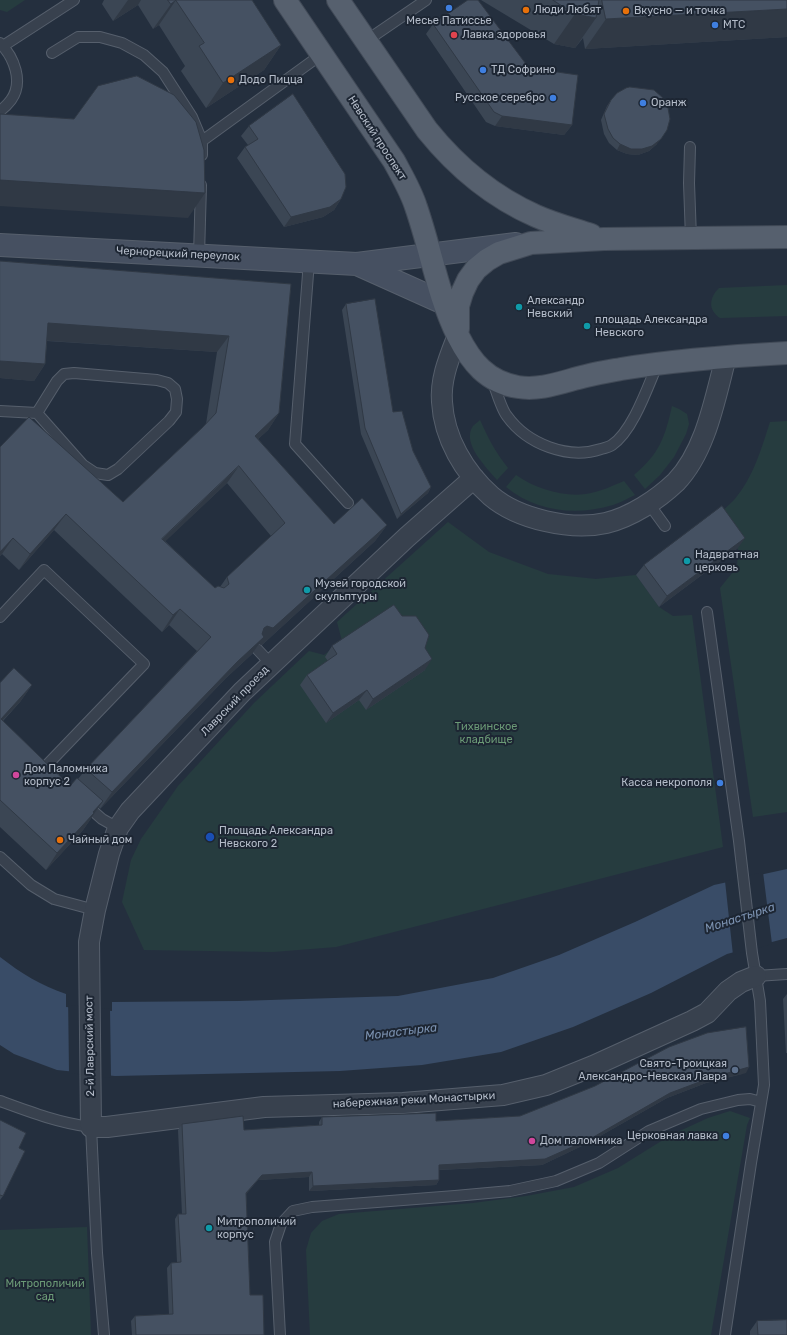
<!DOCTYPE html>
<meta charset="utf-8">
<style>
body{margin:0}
canvas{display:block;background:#242f3e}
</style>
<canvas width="787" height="1335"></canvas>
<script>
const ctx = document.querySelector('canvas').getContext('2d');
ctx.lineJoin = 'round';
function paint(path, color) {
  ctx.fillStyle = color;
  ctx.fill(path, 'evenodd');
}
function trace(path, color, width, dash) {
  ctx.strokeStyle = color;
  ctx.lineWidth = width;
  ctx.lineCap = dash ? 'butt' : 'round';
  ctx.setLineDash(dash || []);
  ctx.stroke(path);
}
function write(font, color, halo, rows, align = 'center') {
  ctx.font = font + ' Rubik,sans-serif';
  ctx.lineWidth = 4;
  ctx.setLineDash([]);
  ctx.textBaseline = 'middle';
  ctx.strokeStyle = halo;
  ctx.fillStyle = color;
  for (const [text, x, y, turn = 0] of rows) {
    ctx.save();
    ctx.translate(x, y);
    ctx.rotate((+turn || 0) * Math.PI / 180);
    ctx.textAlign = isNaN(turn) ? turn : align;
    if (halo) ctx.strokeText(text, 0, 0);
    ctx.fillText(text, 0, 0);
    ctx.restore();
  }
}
paint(new Path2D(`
 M0,0H25L7,12L0,10Z
 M787,285V316L720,318C708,310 709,298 719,288Z
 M672,406L679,409L687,414L689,424L686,434L674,457L660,475L645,489L634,475C659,454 665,438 672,406Z
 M480,420C488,438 496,453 508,468L497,480C487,468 461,443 473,426C475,424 478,422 480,420Z
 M787,421V812L753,817L720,588L737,567L738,548L715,517C721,512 728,506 734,500C753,478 761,450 770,422Z
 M516,475C536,489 563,497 586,494C600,492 612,486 624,481L635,495C628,498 620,503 613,505C576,516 537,512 506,487Z
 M448,522L489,552L548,574L596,579L636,575L659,607L673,616L692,615L723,847L336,947L273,952L144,950L122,902L131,860L141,839L178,786L254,703L309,651L324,655L342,641L337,622Z
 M730,1111L750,1118L747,1125L711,1335H310L306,1250L311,1233L322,1221L339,1214L473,1203L526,1196L574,1187L618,1168L671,1135L708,1118Z
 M87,1227L91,1335H0V1230Z`), '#263c3f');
paint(new Path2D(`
 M787,869V938L727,954L651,993L573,1027L501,1052L422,1065L340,1071L115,1076L57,1070L14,1054L0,1045V957C22,974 40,985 66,994V1007L112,1011V1002L238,1001L398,996L493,978L559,955L635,922L714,885Z`), '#394c67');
paint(new Path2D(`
 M763,872L772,944L733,955L725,881Z
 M68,993V1005L110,1009L111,1078L69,1073Z`), '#242f3e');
const lane = new Path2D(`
 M366,41L426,0
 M0,43C14,57 24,82 11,100C8,104 4,108 0,111
 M3,46L74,0
 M52,53L78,37H100L122,43L144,55L163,72L192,117L202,141V155
 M202,141L322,54
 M690,147L689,183L691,238
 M199,255L201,185
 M309,261L295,444L348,503
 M492,380C496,389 501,409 507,416C527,444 568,460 601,449C605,448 609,447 612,445C633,431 648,386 658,363
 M0,411L37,413L83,465L95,473L108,475L118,469L169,421L176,412L177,399L175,389L168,383L157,380L74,373L64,374L57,381L37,413
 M649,504L665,526
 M707,612L739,841L752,953L760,1001L764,1085L751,1163L725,1335
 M0,617L44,570L144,664L45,767L53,774
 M257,649L271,664
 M85,804L102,819L118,828
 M0,857L31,885L54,899L95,910
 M756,976L787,974
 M0,1101C30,1112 59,1123 91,1127L97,1253L104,1335
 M280,1335L275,1242L281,1224L293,1211L312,1207L455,1196L510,1191L556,1181L599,1163L649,1131L701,1109L738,1100L750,1099L761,1102`);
const street = new Path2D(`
 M458,335C450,356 440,378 442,402C444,438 464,472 491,496C518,519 571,531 606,523C631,517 657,500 676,482C706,451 715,398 726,357
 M474,478L407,537L242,692L130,811L118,828L109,854L95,910L89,942L91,1127H107L264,1107L403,1103L503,1095L546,1085L593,1066L692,1021L707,1013L728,991L741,982L756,976`);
const secondary = new Path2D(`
 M0,245L357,264L516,244
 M357,264L446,304`);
const primary = new Path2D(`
 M285,0L394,161C402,176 411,191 416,207C431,250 438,296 458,336C471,362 487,382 518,387C541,391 564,381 586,376C598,373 610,371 621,369C676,360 732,356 787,353
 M338,0L427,130C456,166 493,197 536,216C554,224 573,229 591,235
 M458,329V306L462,293L468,280L476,269L487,260L499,253L531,243L604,239L787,237`);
trace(lane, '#565f6c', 12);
trace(street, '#565f6c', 22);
trace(secondary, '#565f6c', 24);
trace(primary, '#414a57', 24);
trace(lane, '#38414e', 10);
trace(street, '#38414e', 20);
trace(secondary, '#465061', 22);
trace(primary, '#56606e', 22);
paint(new Path2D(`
 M104,0H252L281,45L264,70L206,108L181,71L185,66L159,25L153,29L138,5L113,21L102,4Z
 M481,0H787V37L585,49L583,38L575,48L554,44Z
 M433,24L529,68L572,125L564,135L495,126L486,122L426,34Z
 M611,100L657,144L649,151L638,155L627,154L617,150L609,143L604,134L601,120L607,106Z
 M249,126L341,199L334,210L323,217L284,227L237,158L245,147L248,145L241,136Z
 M0,261L291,284L279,413L268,430L258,439L334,524L387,525L375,541L262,645L259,644L252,654L226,678L100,809L99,807L83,830L46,870L0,827V683L32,685L20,702L3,721L70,786L78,779L86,769L197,651L169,625L162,632L54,530L19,570L2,554L0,556V447L123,502L206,424L217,352L47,341L45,364L34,381L0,378ZM227,483L271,536L227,577L220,587L215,588L165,541Z
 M346,304L393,412L431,487L428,493L397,519L361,434L342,310Z
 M738,548L659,607L636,575L644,565Z
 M402,616L425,648V670L366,710L359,700L326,723L300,685L307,675L328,661L325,657L332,646Z
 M787,994V1053H786L783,999Z
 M746,1073L706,1083L667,1098L586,1144L542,1165L439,1170V1180L436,1185L309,1191V1177L258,1180L246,1194L250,1295L264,1335H132L131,1321L135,1316L169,1314L167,1268L171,1263L177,1262L175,1219L178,1214H182L178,1130L182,1124L244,1130L319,1125V1122L322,1117L436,1121L520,1116Z
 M0,1120L19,1148L3,1196L0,1200Z
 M757,1321L787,1335H750V1331Z`), '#3b4654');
paint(new Path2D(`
 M128,0H141L138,5L113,21Z
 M176,0L159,25L153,29L171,4Z
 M787,9V37L585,49L606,19Z
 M575,14L596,18L575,48L554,44Z
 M281,45L264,70L206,108L223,83Z
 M502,116L572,125L564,135L495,126Z
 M661,139L657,144L649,151L638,155L627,154L617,150L620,144Z
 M0,180L205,193L188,218L0,206Z
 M341,199L334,210L323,217L284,227L291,217Z
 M48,323L229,336L217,352L37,340Z
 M0,361L45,364L34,381L0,378Z
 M279,413L268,430L244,452L255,436Z
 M239,466L227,483L151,555L162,539Z
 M431,487L428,493L397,519L401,514Z
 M66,514L54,530L19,570L30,554Z
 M387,525L375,541L262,645L259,644L252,654L226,678L100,809L112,792L264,628Z
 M13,538L2,554L0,556V552Z
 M745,538L738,548L659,607L667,596Z
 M180,609L169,625L162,632L173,615Z
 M432,659L425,670L366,710L373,699Z
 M32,685L20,702L0,723V719Z
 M367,690L359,700L326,723L333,713Z
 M103,801L83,830L46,870L57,853L93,812Z
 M749,1067L746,1073L706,1083L667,1098L586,1144L542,1165L435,1170L439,1165L670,1093L710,1078Z
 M312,1172L309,1177L258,1180L243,1198L246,1193L262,1175Z
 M439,1180L436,1185L309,1191L313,1186Z`), '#303945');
const building = new Path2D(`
 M168,0H176L171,4Z
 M176,0H252L281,45L223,83L199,46L204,43Z
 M468,0H478L529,68L578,75L572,125L502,116L494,112L433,24Z
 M553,0H599L596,18L575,14Z
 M602,0H787V9L606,19Z
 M137,76L174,95L196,122L204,150L205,193L0,180V114L74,119L98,86Z
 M630,87L654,90L663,98L668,108L670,119L667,130L661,139L652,146L642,149H631L620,144L613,138L608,129L604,114L611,100L617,93L626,88Z
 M293,94L345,174L346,187L341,199L330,207L291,217L245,147L258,139L249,126Z
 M0,261L291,284L279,413L255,436L334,524L362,498L387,525L273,628L267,626L264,628L262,634L264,637L237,662L112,792L86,769L211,637L180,609L173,615L66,514L30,554L13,538L0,552V447L29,417L123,502L202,428L216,413L229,336L48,323L45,364L0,361ZM239,466L285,523L227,577L229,584L224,588L218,586L215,588L162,539Z
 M375,299L393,412L402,411L413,451L431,487L401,514L365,428L346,304Z
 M722,506L745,538L667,596L644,565Z
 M394,605L402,616H416L429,635L425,648L432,659L373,699L367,690L333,713L307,675L337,654L332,646Z
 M14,668L32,685L1,719L70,786L77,778L103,801L93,812L94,813L57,853L0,800V683Z
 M746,1027L749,1067L710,1078L670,1093L590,1139L545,1159L439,1165V1180L313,1186L312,1172L262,1175L246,1193L250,1295H263L264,1335H136L135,1316L173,1314L171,1263L181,1262L178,1214H186L182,1124L243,1116L244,1130L322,1125V1117L436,1113V1121L520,1116L595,1086L669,1047L707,1033Z
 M0,1120L26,1133L19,1148L25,1151L3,1196L0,1195Z
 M787,1320V1335H758L757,1321Z`);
paint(building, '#455162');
trace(building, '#303945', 1);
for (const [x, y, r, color] of [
 [449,8,4,"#3f7fe0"],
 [526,10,4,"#e8710a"],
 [626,11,4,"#e8710a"],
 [715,25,4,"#3f7fe0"],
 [454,35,4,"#e0444e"],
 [483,70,4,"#3f7fe0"],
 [231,80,4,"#e8710a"],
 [553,98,4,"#3f7fe0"],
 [643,103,4,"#3f7fe0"],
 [519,307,4,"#0f9aa8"],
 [587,326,4,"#0f9aa8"],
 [687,561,4,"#0f9aa8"],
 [307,590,4,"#0f9aa8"],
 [16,775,4,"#d1479c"],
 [720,783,4,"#3f7fe0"],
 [210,837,5,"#1a4fb4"],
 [60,840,4,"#e8710a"],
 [735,1070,4,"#5c6f8a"],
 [726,1136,4,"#3f7fe0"],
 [532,1141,4,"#d1479c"],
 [209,1228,4,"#0f9aa8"]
]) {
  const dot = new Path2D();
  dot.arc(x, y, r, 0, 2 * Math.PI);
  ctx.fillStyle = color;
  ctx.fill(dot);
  trace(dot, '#1d2633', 1.5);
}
write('11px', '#b4bcc9', '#1d2633', [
 ["Люди Любят",534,10],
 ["Вкусно — и точка",634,11],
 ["Месье Патиссье",449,21,"center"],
 ["МТС",723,25],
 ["Лавка здоровья",462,35],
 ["ТД Софрино",491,70],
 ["Додо Пицца",239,80],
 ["Русское серебро",545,98,"right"],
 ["Оранж",651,103],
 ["Александр",527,301],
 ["Невский",527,314],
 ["площадь Александра",595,320],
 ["Невского",595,333],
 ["Надвратная",695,555],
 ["церковь",695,568],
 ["Музей городской",315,584],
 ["скульптуры",315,597],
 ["Дом Паломника",24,769],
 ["корпус 2",24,782],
 ["Касса некрополя",712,783,"right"],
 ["Площадь Александра",219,831],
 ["Невского 2",219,844],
 ["Чайный дом",68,840],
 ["Свято-Троицкая",727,1064,"right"],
 ["Александро-Невская Лавра",727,1077,"right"],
 ["Церковная лавка",718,1136,"right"],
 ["Дом паломника",540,1141],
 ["Митрополичий",217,1222],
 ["корпус",217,1235]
], 'left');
write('11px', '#b4bcc9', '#1d2633', [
 ["Невский проспект",377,138,57],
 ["Чернорецкий переулок",178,254,3],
 ["Лаврский проезд",235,701,-46],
 ["2-й Лаврский мост",90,1046,-91],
 ["набережная реки Монастырки",414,1100,-3]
]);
write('11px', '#6b9a76', '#1d2633', [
 ["Тихвинское",486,727],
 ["кладбище",486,740],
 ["Митрополичий",45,1284],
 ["сад",45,1297]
]);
write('italic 12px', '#7c92b1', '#1d2633', [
 ["Монастырка",740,918,-18],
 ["Монастырка",401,1032,-7]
]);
</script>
